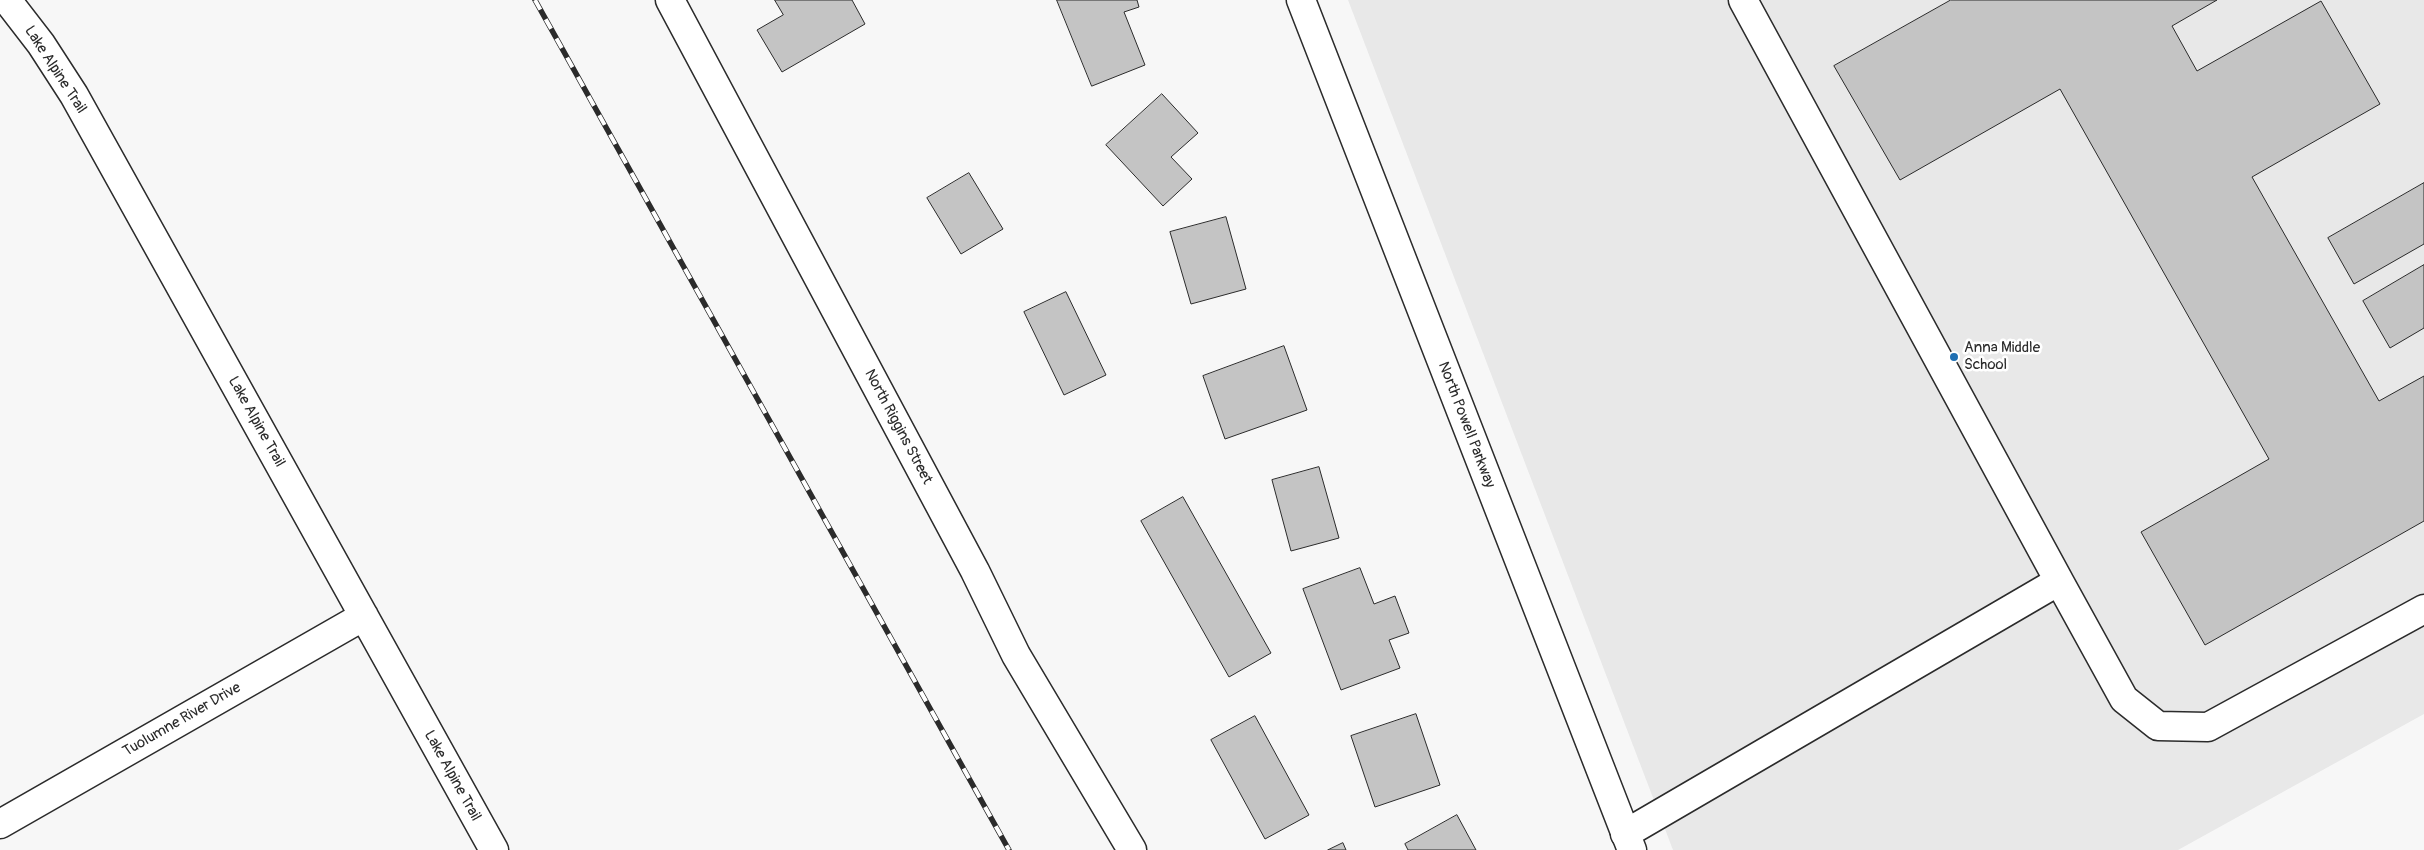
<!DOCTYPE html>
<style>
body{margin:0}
canvas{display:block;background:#f7f7f7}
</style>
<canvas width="2424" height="850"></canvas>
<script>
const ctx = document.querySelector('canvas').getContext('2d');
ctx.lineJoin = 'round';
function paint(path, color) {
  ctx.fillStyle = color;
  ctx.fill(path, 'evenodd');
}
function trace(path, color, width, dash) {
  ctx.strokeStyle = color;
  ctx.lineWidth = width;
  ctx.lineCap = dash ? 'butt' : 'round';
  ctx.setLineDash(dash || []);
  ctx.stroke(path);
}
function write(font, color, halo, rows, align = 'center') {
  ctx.font = font + ' Pangolin,sans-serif';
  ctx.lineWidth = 5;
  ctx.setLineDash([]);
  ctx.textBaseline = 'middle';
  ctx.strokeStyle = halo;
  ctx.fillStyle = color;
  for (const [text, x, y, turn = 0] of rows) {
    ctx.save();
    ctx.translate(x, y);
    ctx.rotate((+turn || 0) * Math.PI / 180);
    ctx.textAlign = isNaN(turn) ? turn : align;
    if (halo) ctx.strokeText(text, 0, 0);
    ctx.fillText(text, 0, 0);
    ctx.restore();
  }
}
paint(new Path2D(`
 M1348,0H2424V714L2178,850H1673Z`), '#e8e8e8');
const building = new Path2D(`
 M775,0H852L865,24L782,72L757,30L783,15Z
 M1057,0H1137L1139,7L1124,12L1145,65L1092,86Z
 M1951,0H2217L2172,26L2197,71L2321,1L2380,104L2252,177L2379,401L2424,376V521L2205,645L2141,532L2269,459L2060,89L1900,180L1834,66Z
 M1162,94L1198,133L1171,157L1192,179L1163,206L1106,145Z
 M969,173L1003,229L961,254L927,198Z
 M2424,183V244L2354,284L2328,238Z
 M1226,217L1246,289L1191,304L1170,232Z
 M2424,265V328L2390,348L2363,301Z
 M1066,292L1106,375L1064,395L1024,312Z
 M1284,346L1307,410L1225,439L1203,376Z
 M1319,467L1339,538L1291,551L1272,480Z
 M1183,497L1271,653L1229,677L1141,521Z
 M1360,568L1374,604L1395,596L1409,633L1389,640L1400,668L1341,690L1303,589Z
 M1416,714L1440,785L1375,807L1351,736Z
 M1255,716L1309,815L1265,839L1211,740Z
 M1457,815L1476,850H1408L1405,844Z
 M1343,843L1346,850H1328Z`);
paint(building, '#c4c4c4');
trace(building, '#2b2b2b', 1);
const minor = new Path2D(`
 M7,0L41,44L74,95L494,850
 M670,0L975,571L1016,655L1132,850
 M1743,0L2059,581
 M0,824L364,616
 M1625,834L2059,581L2124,699L2158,726L2208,727L2424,609`);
const major = new Path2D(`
 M1301,0L1632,850`);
trace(minor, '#2b2b2b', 31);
trace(major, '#2b2b2b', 31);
trace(minor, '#fff', 28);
trace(major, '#fff', 28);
const rail = new Path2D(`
 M535,0L1009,850`);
trace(rail, '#2b2b2b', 5.5);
trace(rail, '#fff', 4, [11]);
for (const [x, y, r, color] of [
 [1954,357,5,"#1f6fb2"]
]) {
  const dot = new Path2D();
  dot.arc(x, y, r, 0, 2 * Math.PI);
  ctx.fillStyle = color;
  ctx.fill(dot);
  trace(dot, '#fff', 2);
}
write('15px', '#2b2b2b', '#fff', [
 ["Lake Alpine Trail",55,70,57],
 ["Lake Alpine Trail",256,422,61],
 ["North Powell Parkway",1466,425,69],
 ["North Riggins Street",898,427,62],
 ["Tuolumne River Drive",182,720,-30],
 ["Lake Alpine Trail",452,776,61]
]);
write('15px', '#2b2b2b', '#fff', [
 ["Anna Middle",1964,348],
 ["School",1964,365]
], 'left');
</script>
